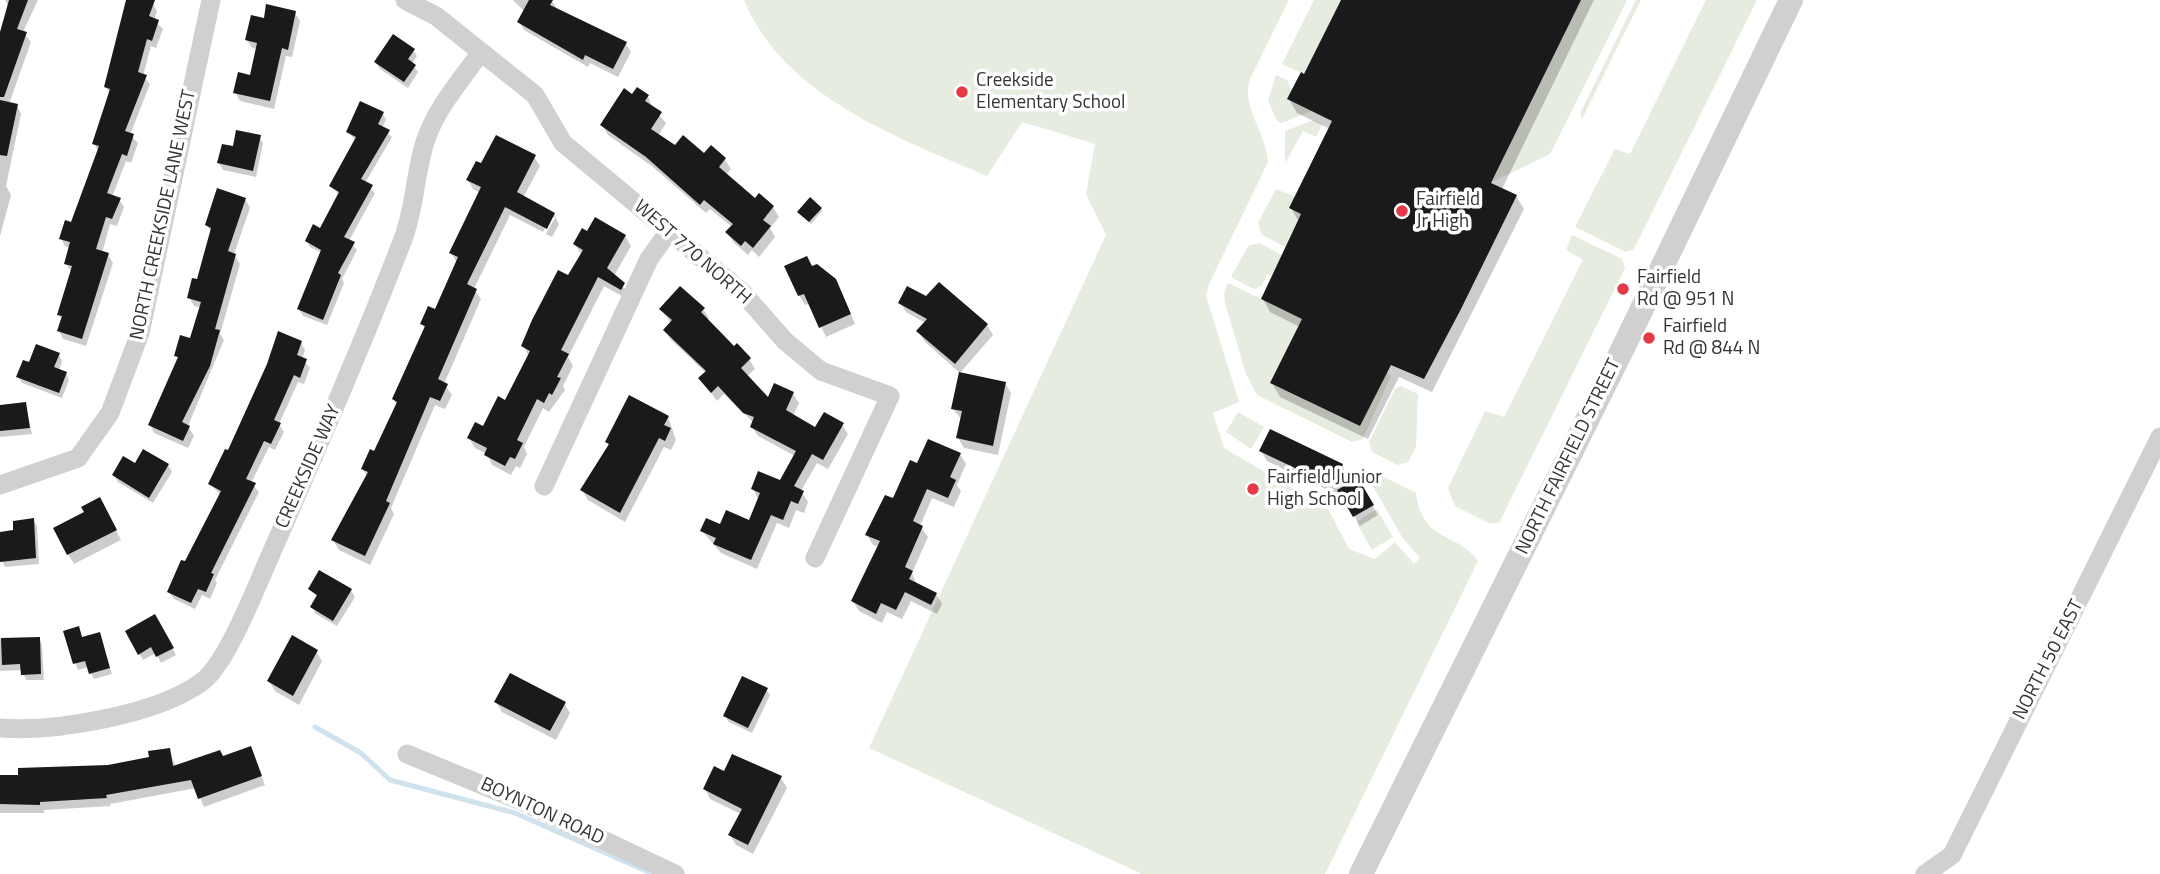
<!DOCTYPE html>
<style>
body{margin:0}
canvas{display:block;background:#fff}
</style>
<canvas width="2160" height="874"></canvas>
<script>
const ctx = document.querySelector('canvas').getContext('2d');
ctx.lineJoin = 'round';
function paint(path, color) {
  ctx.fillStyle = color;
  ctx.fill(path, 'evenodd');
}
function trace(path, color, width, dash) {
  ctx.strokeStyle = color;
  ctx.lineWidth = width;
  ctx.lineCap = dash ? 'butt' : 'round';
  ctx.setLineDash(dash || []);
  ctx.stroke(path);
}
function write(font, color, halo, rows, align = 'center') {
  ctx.font = font + ' "Titillium Web",sans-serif';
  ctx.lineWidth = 7;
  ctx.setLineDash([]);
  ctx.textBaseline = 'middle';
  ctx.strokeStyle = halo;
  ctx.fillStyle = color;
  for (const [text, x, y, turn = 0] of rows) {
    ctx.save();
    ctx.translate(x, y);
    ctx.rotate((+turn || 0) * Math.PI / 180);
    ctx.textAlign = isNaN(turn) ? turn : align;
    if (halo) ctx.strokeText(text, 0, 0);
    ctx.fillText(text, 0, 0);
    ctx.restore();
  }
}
paint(new Path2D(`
 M744,0H1289L1249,81C1243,111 1266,132 1268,162L1209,284L1206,296L1239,402L1213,413L1224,448L1328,509L1349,549L1375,559L1395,542L1414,564L1420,558L1402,537L1370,481L1369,477L1374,472L1416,493C1422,543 1458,532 1478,561L1325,874H1142L869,748L1106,235L1086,194L1095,144L1022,122L987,176C899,138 783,96 744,0Z
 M1314,0H1341L1304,74L1282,64Z
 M1581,0H1627L1550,154L1492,182Z
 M1636,0H1641L1582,119L1580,113Z
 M1706,0H1757L1634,249L1626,252L1575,227L1615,149L1630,154Z
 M1276,75L1287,80L1292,91L1288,99L1312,111L1281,123L1277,121L1268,101Z
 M1314,120L1322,124L1316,137L1303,131L1285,163V131Z
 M1276,189L1295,197L1289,208L1301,214L1285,247L1262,235L1258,223Z
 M1572,235L1622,259L1625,268L1499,523H1489L1455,506L1448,488L1485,411L1504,417L1583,260L1566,250Z
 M1259,243L1282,255L1271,276L1267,274L1262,286L1254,289L1231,277L1248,246Z
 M1228,283L1302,319L1271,384L1360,426L1387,373L1391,376L1363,439L1352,442L1257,395L1246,374L1225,303L1224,293Z
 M1401,386L1418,394L1416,447L1408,462L1397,465L1372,452L1369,442L1395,389Z
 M1238,412L1264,427L1251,449L1226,432Z
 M1377,509L1393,537L1372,550L1356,522Z`), '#e6ecdf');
paint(new Path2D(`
 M5,0H38L23,32L31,42L9,104L17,105L21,114L6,186L11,195L0,236V38L9,7Z
 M128,0L153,4L157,11L154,20L163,29L156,48L151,46L143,76L150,84L130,135L138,143L131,163L126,161L112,197L119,199L124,207L117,226L110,224L102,253L108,255L113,263L86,346L63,339L59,331L62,320L59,315L72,272L66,264L70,248L65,246L61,239L72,224L99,152L94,144L110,95L106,87Z
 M513,0H551L558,10L626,44L631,52L618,77L590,63L588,67L524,30L519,22L525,12Z
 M1343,0H1594L1502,189L1516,196L1524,209L1432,392L1399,377L1368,439L1280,397L1272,383L1300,327L1270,312L1263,299L1299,222L1291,208L1330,129L1297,113L1289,99L1305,77Z
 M295,13L300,21L292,57L286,56L274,109L240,101L235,92L252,77L258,49L252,48L247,40L265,20Z
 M413,50L417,56L412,64L418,72L408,88L380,69L376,62Z
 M637,89L648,97L653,108L666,123L658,136L676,147L725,160L731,169L726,175L755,200L773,207L779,217L770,228L775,237L759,257L752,250L748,255L733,242L728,232L732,227L710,209L706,213L653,167L608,135L602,125Z
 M383,114L386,120L382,128L392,137L365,183L375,193L349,241L357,250L342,279L344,283L327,325L303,316L299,309L322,253L310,247L307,241L320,230L339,195L331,186L356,141L348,132Z
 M259,137L263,143L256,177L223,170L219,163L234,148Z
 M534,157L540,166L523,198L554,214L559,224L552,237L546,234L555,217H551L543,232L510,215L474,289L481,299L444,384L452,395L445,409L435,405L391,508L394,514L370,565L339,550L333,540L367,476L363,469L375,454L397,406L394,399L426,330L422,324L436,311L457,263L451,253L480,193L473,189L468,180L482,166Z
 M245,199L250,208L234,254L240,264L220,334L224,340L188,426L194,436L188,448L154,433L150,424L179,360L176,355L192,341L201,308L194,306L189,297L198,281L212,234L207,225Z
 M821,209L822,211L811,224L800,214Z
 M588,233L625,236L631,246L614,276L629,294L627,299L604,286L568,357L573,366L563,386L565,390L549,412L543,408L524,447L527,454L520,468L516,466L511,475L492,465L487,454L475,448L469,438L484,428L506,402L529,357L523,345L569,278L581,254L575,244Z
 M812,267L841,291L855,324L826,337L810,303L805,305L799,295Z
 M939,284L987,325L993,335L960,373L924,341L919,331L925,323L906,312L900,303L927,299Z
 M703,309L709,318L707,321L733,348L749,359L755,369L747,376L768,400L793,394L799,403L793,416L816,429L842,425L848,434L828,469L817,463L801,491L808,502L804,513L796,510L789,528L777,523L757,569L721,553L702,531L750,522L758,499L753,489L781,483L795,456L758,436L752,427L754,423L724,394L717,401L700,378L706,373L671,340L665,330L671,323L661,310Z
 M301,343L305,350L302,359L310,368L304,384L298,382L279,424L284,432L275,450L269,447L251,483L259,492L215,580L217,583L210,599L202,595L195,609L174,599L169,592L221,495L210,484Z
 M59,355L62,361L59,371L66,373L69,380L62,398L22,383L18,376L30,365Z
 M1005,383L1011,393L998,455L964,448L958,438L962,420L953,409Z
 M25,403L32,434L0,437V406Z
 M668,417L676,440L671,450L664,447L625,522L588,500L582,490L610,447L607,442Z
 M1261,451L1342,465L1348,475L1340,490L1358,481L1378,515L1360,526L1340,491L1338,495L1267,461Z
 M960,454L966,464L957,485L961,491L954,507L932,498L920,526L928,537L912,573L917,585L936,594L942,604L937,614L911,601L902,619L887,612L882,623L859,611L853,601L879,547L873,545L867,535L918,465Z
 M136,465H168L172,472L153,503L118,482L114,475Z
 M105,509L121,540L74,564L68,554Z
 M33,520L37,526L39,564L5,567L2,561L0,533L15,532Z
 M310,589L351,590L355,597L337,626L316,614L312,607L318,598Z
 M155,617L176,655L161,663L156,653L143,660L127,632Z
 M78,628L83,639L99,634L112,674L94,679L88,667L78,670L65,632Z
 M39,638L42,645L44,680H26L22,670L0,671V639Z
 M316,651L322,661L299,705L275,691L269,681Z
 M766,689L770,695L752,733L729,722L725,716Z
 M496,702L564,703L570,713L556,740L502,712Z
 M250,748L265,785L204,807L196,788L110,804L111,806L44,810V813H0V776L20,777L108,766L151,758L169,750L176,767L223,758Z
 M724,773L781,778L787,788L753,854L736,845L730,835L741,814L710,799L705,789Z`), '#0003');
trace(new Path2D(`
 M315,727L361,753L390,780L515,813L653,874`), '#cfe2ee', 5);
paint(new Path2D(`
 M9,0H28L17,29L27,32L4,97H0V32Z
 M126,0H155L149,16L159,20L152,41L147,39L138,72L147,75L125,131L134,134L127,156L122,154L107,193L121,198L112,219L106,217L96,249L109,253L82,339L57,331L62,316L57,315L72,266L64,264L70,242L59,239L65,220L71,222L99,146L92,144L110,89L104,87Z
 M529,0H553L550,5L627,42L613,69L585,55L583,60L517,22Z
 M1341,0H1581L1491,183L1517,195L1461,309L1424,379L1391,365L1360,426L1270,383L1302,319L1261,299L1301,214L1289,208L1332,121L1287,99L1301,72L1304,74Z
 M266,4L296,11L288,50L282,48L270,101L233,93L238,72L250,75L257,43L245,40L251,15L264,18Z
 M393,34L415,49L408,59L416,65L404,82L374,62Z
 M637,87L649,95L645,101L662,112L651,129L675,145L683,135L704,153L711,145L726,158L719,167L755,198L759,193L774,206L763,220L771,226L753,248L745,241L741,246L725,232L733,224L704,200L700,205L646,157L600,125L624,88L632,94Z
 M0,100L18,104L7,156L0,155Z
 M360,101L384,112L378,124L390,130L361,179L373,185L344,237L355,242L338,273L341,275L323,320L297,309L321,250L305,241L313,224L320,228L339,192L329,186L356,137L346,132Z
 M236,130L261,135L253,171L217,163L222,144L233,146Z
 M496,135L536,155L517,192L555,213L547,229L505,207L467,284L477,289L438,379L448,384L440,401L430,397L386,501L390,503L365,556L331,540L368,472L361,469L370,449L374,451L397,402L392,399L425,326L420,324L428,306L435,309L458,257L449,253L481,187L466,180L476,161L481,163Z
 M217,188L246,198L228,251L236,254L215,329L220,330L210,366L182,422L190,426L183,441L148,425L178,357L174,356L180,335L190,338L201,302L187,298L192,278L197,279L211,228L205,225Z
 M810,197L822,208L809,222L797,212Z
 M595,217L626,235L607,268L625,283L621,290L598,277L561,350L569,354L557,377L561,378L552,395L549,393L544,403L537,399L517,440L523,443L515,459L510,457L505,466L484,455L487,448L467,438L475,422L483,426L498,396L505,400L530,351L521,346L532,320L558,270L568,275L583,250L573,244L582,228L587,231Z
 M807,256L812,266L817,264L836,279L851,314L819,328L804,294L798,296L784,266Z
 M939,282L988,324L955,364L916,331L927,319L898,303L907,286L926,296Z
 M680,286L705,308L701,312L734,346L737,343L751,358L741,368L768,397L774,383L794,392L786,410L815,427L824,412L844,423L823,460L812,454L794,486L804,491L798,504L791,501L783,520L771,515L751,560L713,544L716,538L700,531L706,518L720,524L726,510L749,520L760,493L751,489L758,471L780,480L796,451L750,427L754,417L743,413L718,386L711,393L698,378L706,371L663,330L672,320L659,309Z
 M278,331L302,341L297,355L307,359L300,378L294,375L274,420L281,423L271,444L264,441L246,479L256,483L211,573L214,574L206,592L198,589L191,603L167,592L181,560L185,561L221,491L208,484L225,449L228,450L267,364Z
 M36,344L60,353L54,367L67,372L59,393L16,377L23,360L29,362Z
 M959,372L1006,382L993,446L956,438L962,411L951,409Z
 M629,395L669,416L664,425L671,428L665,441L659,438L620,513L580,490L609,444L605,442Z
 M26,402L30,428L0,431V405Z
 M1270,429L1343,464L1333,486L1259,451Z
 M928,439L961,453L950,477L956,480L948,498L927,489L913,521L923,526L905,567L913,571L909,579L937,593L931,605L905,592L896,610L881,603L876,614L851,601L880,541L865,535L885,495L893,498L910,460L917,463Z
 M143,449L169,464L149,498L112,475L123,456L135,463Z
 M1358,478L1374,505L1353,517L1337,490Z
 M100,497L117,530L67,555L53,528L84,512L81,507Z
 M34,518L36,558L0,562V532L13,530V521Z
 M319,570L352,589L333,621L310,607L317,595L308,589Z
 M155,614L174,648L156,657L151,647L138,655L125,631Z
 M79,626L82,637L100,632L110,668L89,674L85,661L73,664L63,631Z
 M292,635L318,650L293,696L267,681Z
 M40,637L41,674L21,675L20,664L2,665L1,638Z
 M510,673L566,702L550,731L494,702Z
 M742,676L768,688L748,728L723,716Z
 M251,746L262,776L198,799L191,780L106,795L107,798L40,802V805L0,804V775H18V768L108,765L149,757L148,751L170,748L173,766L220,750L223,756Z
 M732,754L782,776L748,845L728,835L742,809L703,789L714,766L724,771Z`), '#1a1a1a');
trace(new Path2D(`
 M405,0L436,16L535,95L563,143L742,292L785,341L821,371L890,396L815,558
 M0,485L78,458L110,413L140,333L211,0
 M544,486L649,259L669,231
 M0,728C55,732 158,715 203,681C228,661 256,587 270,556C316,451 362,346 403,239C415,208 415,173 425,142C436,108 461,80 481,52
 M407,754L521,801L675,874
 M1925,874L1952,855L2160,437`), '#d0d0d0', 19);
trace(new Path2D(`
 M1361,874L1625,344L1791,0`), '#d0d0d0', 24);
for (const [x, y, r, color] of [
 [962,92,7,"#e63946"],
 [1402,211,7,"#e63946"],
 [1623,289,7,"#e63946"],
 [1649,338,7,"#e63946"],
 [1253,489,7,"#e63946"]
]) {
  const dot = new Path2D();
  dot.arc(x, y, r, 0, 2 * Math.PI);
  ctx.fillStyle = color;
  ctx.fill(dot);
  trace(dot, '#fff', 2.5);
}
write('19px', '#333', '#fff', [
 ["Creekside",976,81],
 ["Elementary School",976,103],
 ["Fairfield",1416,200],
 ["Jr High",1416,222],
 ["Fairfield",1637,278],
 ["Rd @ 951 N",1637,300],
 ["Fairfield",1663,327],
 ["Rd @ 844 N",1663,349],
 ["Fairfield Junior",1267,478],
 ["High School",1267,500]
], 'left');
write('19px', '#333', '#fff', [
 ["NORTH CREEKSIDE LANE WEST",164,215,-78],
 ["WEST 770 NORTH",692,253,41],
 ["NORTH FAIRFIELD STREET",1569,457,-64],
 ["CREEKSIDE WAY",309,467,-66],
 ["NORTH 50 EAST",2049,660,-63],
 ["BOYNTON ROAD",542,812,25]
]);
</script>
